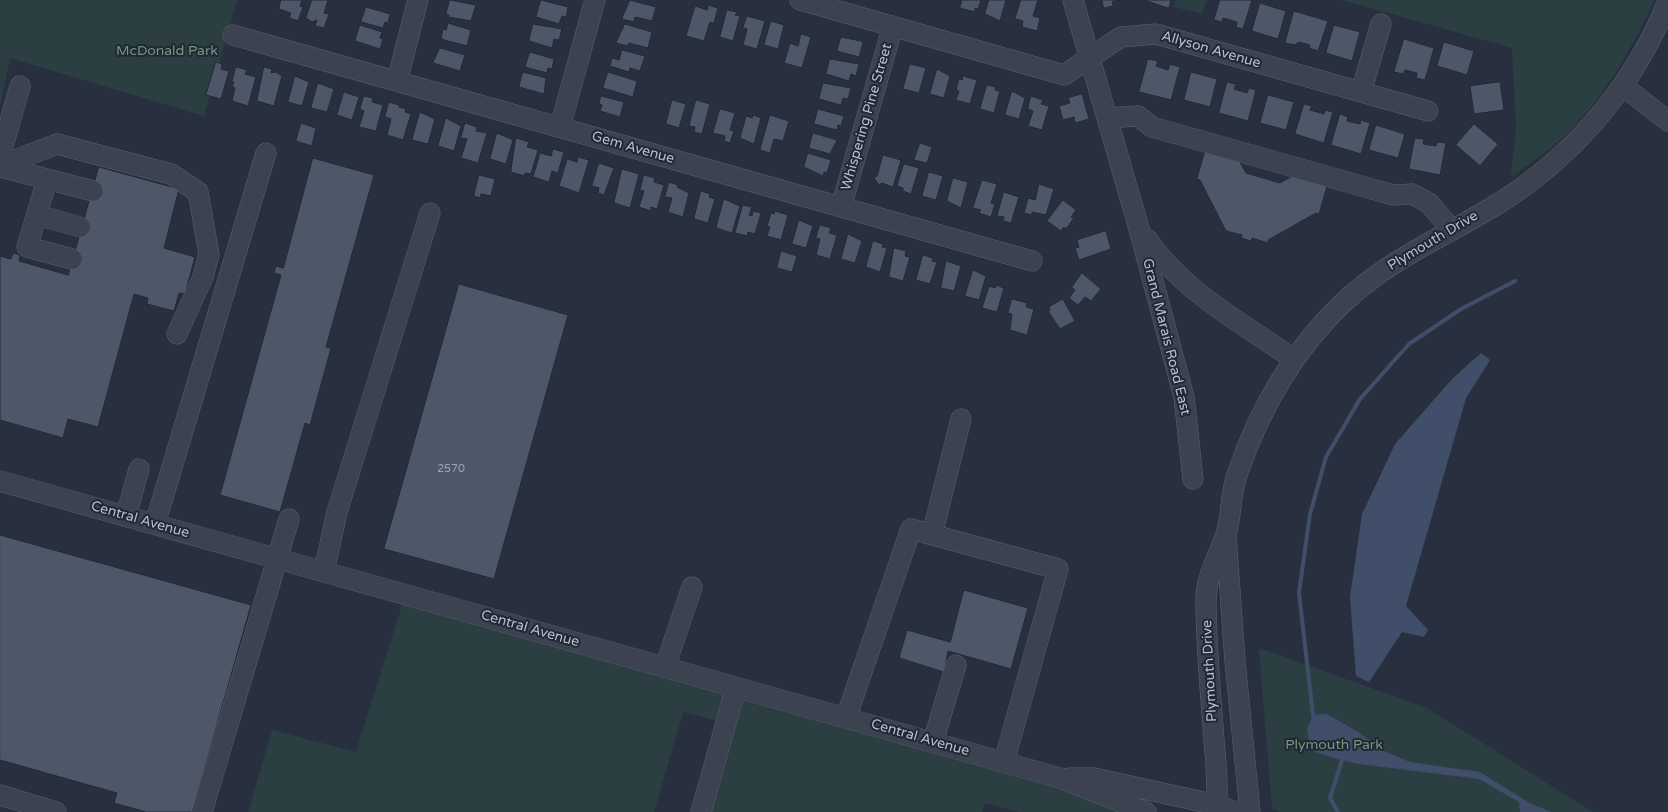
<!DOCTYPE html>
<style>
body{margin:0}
canvas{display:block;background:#283040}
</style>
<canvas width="1668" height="812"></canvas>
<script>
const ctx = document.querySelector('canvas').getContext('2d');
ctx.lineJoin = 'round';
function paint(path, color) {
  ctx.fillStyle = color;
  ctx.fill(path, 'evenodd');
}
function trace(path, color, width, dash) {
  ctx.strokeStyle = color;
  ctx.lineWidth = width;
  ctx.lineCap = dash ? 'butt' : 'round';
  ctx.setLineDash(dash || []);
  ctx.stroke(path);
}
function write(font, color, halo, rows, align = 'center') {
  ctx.font = font + ' "Varela Round",sans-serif';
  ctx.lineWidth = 4;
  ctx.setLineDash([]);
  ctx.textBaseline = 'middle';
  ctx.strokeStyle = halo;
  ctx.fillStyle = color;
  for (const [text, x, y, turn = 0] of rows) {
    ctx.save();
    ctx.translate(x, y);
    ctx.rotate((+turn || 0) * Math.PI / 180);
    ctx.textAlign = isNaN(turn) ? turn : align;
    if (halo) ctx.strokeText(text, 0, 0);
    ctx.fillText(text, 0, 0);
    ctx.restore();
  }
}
paint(new Path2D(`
 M0,0H237L204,116L10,58L0,106Z
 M1176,0H1207L1202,14L1174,7Z
 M1342,0H1654C1632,50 1597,110 1554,145C1540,157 1525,167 1511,177L1516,128L1512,48Z
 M403,602L728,693L721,722L683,712L654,812H248L272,730L356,752Z
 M1259,648L1427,708L1593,812H1280L1272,808Z
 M746,698L1049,783L1119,812H1019L985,803L982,812H705L735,705Z`), '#2b3e42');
paint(new Path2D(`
 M1481,353L1490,360L1466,398L1406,606L1428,630L1424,637L1402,632L1369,682L1356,676L1350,597L1362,514L1395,444L1453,378Z
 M1327,714L1358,732L1384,751L1410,762L1480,772L1531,804L1552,812H1520L1519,802L1479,779L1359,764L1336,759L1310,750L1307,729L1313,715Z`), '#404e69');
trace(new Path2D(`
 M1313,715L1299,593L1310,514L1326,457L1360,399L1409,344L1461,309L1515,281
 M1338,812L1330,798L1342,760`), '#404e69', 4);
const building = new Path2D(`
 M281,0H302L300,6L303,7L298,21L289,18L291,13L279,9Z
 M312,0H328L324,13L329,14L324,28L315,26L317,20L312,22L306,18Z
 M450,0L476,5L471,21L448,17L449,15L446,14Z
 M541,0L568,7L566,17L562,16L559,24L536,17Z
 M630,0L656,7L652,21L635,17L634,22L622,19Z
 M962,0H981L978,9L975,8V12L960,8Z
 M989,0H1006L1000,21L985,14Z
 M1021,0H1038L1033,16L1040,18L1037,31L1022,27L1023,21L1015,19Z
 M1102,0H1119L1112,2L1113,6L1104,8Z
 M1144,0H1171L1169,8Z
 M1220,0H1252L1243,29L1236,27L1237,22L1223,18L1222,22L1214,20Z
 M1260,3L1286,11L1278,39L1252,31Z
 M708,5L718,8L714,23L710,22L704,41L686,36L695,6L707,10Z
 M366,7L390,14L388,23L385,22L383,28L361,22Z
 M727,10L737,12L735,15L740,16L733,41L720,37Z
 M1294,11L1328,21L1318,51L1309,48L1310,45L1299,42L1295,45L1285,43Z
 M747,16L765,21L757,49L743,45L747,29L743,28Z
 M771,21L784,25L778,49L764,45Z
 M448,23L471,30L467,46L441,39L443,29L446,30Z
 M533,24L562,29L559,40L554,39L552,48L529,41Z
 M625,24L652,32L648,48L629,43L628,46L616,43Z
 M360,25L382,32L380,38L383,39L380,49L355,41Z
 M1334,25L1360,32L1352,61L1326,53Z
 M801,34L811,37L802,68L784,63L790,43L798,46Z
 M841,37L861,41L863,43L859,57L837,51Z
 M1404,39L1434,48L1425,80L1416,78L1417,73L1405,70L1403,74L1394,72Z
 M1444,42L1474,51L1467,75L1437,66Z
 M440,48L465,55L460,71L433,63Z
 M622,50L645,56L640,71L630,68L629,72L610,66L612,58L619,60Z
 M530,52L554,59L552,69L548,68L547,73L525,67Z
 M830,59L859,64L856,76L851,74L849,81L826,74Z
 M1148,59L1158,61L1156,66L1168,70L1170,64L1180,67L1171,100L1139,92Z
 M216,62L222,64L221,69L229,71L221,99L206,95Z
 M910,64L926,68L919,93L903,89Z
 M236,67L247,70L245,74L256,77L248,106L232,101L235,88L232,87L234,82H232Z
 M264,67L272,69L271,73L276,72L282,76L274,106L257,101Z
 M937,69L950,76L944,98L930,94Z
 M523,72L546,78L544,94L519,87Z
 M608,72L637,81L633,97L603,88Z
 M1191,72L1217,79L1210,107L1184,100Z
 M295,76L309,82L302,106L288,102Z
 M963,76L977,80L970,104L956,100L959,91L956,90L959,79L962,80Z
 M1227,82L1236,84L1234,89L1247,93L1249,88L1256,90L1248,121L1219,113Z
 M1500,82L1504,110L1474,114L1470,86Z
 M318,83L334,89L327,112L311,108Z
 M823,83L851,88L848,99L843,98L841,105L819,99Z
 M987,85L996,87L995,90L1000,91L994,113L980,109Z
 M1012,91L1025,98L1019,119L1005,115Z
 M344,92L359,97L352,120L337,115Z
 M1082,94L1089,119L1075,123L1074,117L1063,120L1059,106L1070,103L1068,98Z
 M1268,95L1294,102L1286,130L1260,123Z
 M364,96L373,98L372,102L383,105L376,131L359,127L364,111L360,109Z
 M601,96L624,102L620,117L600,111L602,105L599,104Z
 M1031,96L1043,100L1041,104L1049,106L1042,130L1028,126L1033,111L1028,109Z
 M672,100L686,104L679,128L666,124Z
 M696,100L710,104L702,134L694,132L695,127L689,126Z
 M389,102L399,105V107L406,109L405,112L411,114L403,140L387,135L391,119L385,117Z
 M1304,104L1312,106L1310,110L1324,114L1325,110L1333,112L1324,143L1295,134Z
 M720,109L735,113L730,130L734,131L730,143L724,141L725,136L713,133Z
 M818,109L844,116L841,126L838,125L837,130L814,124Z
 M420,112L435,119L428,144L412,140Z
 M1340,114L1348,117L1347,121L1360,124L1361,120L1370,123L1361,154L1331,145Z
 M753,115L761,118L754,144L740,138L746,116L752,118Z
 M770,115L789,121L783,141L774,139L770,153L760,150Z
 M446,118L461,126L454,151L438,146Z
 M301,123L316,128L312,146L296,141Z
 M465,123L477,127L476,131L487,133L478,163L461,158L467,139L461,138Z
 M1474,124L1498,144L1480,166L1456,145Z
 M1376,125L1405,134L1398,158L1369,150Z
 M497,133L513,140L506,164L490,159Z
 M813,133L837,140L830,154L809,148Z
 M516,138L529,142L527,147L538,150L531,174L525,173L524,176L511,172Z
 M1415,138L1424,139L1423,144L1436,146L1437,142L1446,143L1440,175L1409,169Z
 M920,143L932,147L927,163L914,160Z
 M1206,148L1237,157L1246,173L1280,183L1296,174L1328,183L1319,214L1316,213L1268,240V243L1252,238L1251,241L1241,238L1242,235L1226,231L1200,180L1197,179Z
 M553,149L564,152L558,173L552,171L549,182L533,177L540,153L551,156Z
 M808,153L831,160L827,173L824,172L823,176L804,167Z
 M883,155L901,160L893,187L882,183L879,185L874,178L877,176Z
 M578,157L589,160L579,193L559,186L567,159L577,162Z
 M313,158L374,175L326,347L331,348L310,425L305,423L280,512L220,495L281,275L274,273L276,266L283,268Z
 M599,163L614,168L604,195L598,193L599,188L592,186Z
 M904,164L919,168L911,194L903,191V188L897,186Z
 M99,167L179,189L164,248L195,257L185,294L179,293L174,311L147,304L148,298L134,294L98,427L68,419L63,438L0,420V256L11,259L13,253L20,255L19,261L68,275Z
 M622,169L639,174L630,208L614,203Z
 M929,172L943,176L936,200L922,196Z
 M479,175L495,179L491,196L481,194L480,198L474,196Z
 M644,175L655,178L654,182L664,185L657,209L651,207V211L639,207L644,191L640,190Z
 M953,178L968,182L961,208L947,201Z
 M982,180L997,184L991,203L995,204L991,217L979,213L981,210L973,208Z
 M669,182L678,185L677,187L689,193L683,217L668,212L672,198L665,197Z
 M1039,184L1054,189L1046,215L1032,212V215L1024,213L1028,198L1035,200Z
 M701,191L710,194L709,197L715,199L708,223L694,219Z
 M1004,192L1019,197L1011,223L1003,221L1004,217L997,216Z
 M724,199L740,206L732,233L716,228Z
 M1063,200L1076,210L1071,217L1074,218L1066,229L1064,227L1061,231L1047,221Z
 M743,205L752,207L749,215L752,216L753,211L761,213L755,234L748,232L747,236L735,233Z
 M775,211L788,215L781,240L767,236L770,227L767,226L771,213L774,214Z
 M799,220L813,226L806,248L792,244Z
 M820,225L831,228L829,233L837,235L830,259L816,255L820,239L816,238Z
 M1106,231L1111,249L1079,260L1075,248L1079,247L1077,240Z
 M848,234L862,241L855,263L841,259Z
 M873,241L883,244L882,247L887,248L880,272L866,267Z
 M894,248L906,251L905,256L910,257L903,281L889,277Z
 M781,251L797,256L792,272L777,268Z
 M923,255L933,258L932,261L937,262L930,284L916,280Z
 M946,261L961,266L954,291L941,288Z
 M973,270L986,276L979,300L965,296Z
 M1082,273L1101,289L1091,301L1085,297L1078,305L1069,298L1075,290L1072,287Z
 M459,284L568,315L494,579L384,549Z
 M996,285L1004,288L997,312L982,308L989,286L995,288Z
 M1012,299L1027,303L1026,307L1034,309L1027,335L1010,330L1012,314L1008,313Z
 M1063,299L1075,321L1060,329L1048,311L1050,310L1049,307Z
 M0,535L251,605L192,812H146L114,803L117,793L0,760Z
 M964,590L1028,608L1011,669L948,651L944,672L899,658L907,630L950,642Z`);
paint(building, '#4e5768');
trace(building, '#232937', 1);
const minor = new Path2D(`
 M800,0L1064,75L1121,37L1156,34L1428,111
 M1073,0L1138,225L1184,397L1193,479
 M233,35L1032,261
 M397,81L418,0
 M1623,86L1668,121
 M1361,92L1381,24
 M1107,118L1138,116L1152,127L1372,189L1394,195L1412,194L1429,203L1451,229
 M560,127L595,0
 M0,157L20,86
 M0,166L57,144L171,174L198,192L209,254L203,277L177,334
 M0,167L93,191
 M47,180L27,247L72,259
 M841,207L893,26
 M37,215L80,227
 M1147,239C1182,291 1243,324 1294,359
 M0,481L1060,778L1146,812
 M126,516L139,469
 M155,524L266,153
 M932,535L961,419
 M1226,536L1235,661L1250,812
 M324,572L337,512L430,213
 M665,667L692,587
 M846,718L911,529L1058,569L1004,762
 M933,742L956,665
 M1069,778H1094L1217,805L1236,812
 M0,795L56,812
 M202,812L289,519
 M701,812L736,687
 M1216,812C1219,784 1215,755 1213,727C1210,685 1206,643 1206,601C1206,574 1218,559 1226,534C1232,515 1230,494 1237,475C1259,410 1294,349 1344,302C1396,253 1457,232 1513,194C1583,146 1637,79 1668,1`);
trace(minor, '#5a606d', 21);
trace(minor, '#3c4250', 20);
write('11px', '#9ea4b2', null, [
 ["2570",451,469]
]);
write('14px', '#b9beca', '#212735', [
 ["Allyson Avenue",1211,50,16],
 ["Whispering Pine Street",867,117,-74],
 ["Gem Avenue",633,148,16],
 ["Plymouth Drive",1433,241,-31],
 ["Grand Marais Road East",1166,337,76],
 ["Central Avenue",140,520,16],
 ["Central Avenue",530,629,16],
 ["Plymouth Drive",1210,671,-93],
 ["Central Avenue",920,738,16]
]);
write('14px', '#71997e', '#212735', [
 ["McDonald Park",167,51],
 ["Plymouth Park",1334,745]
]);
</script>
